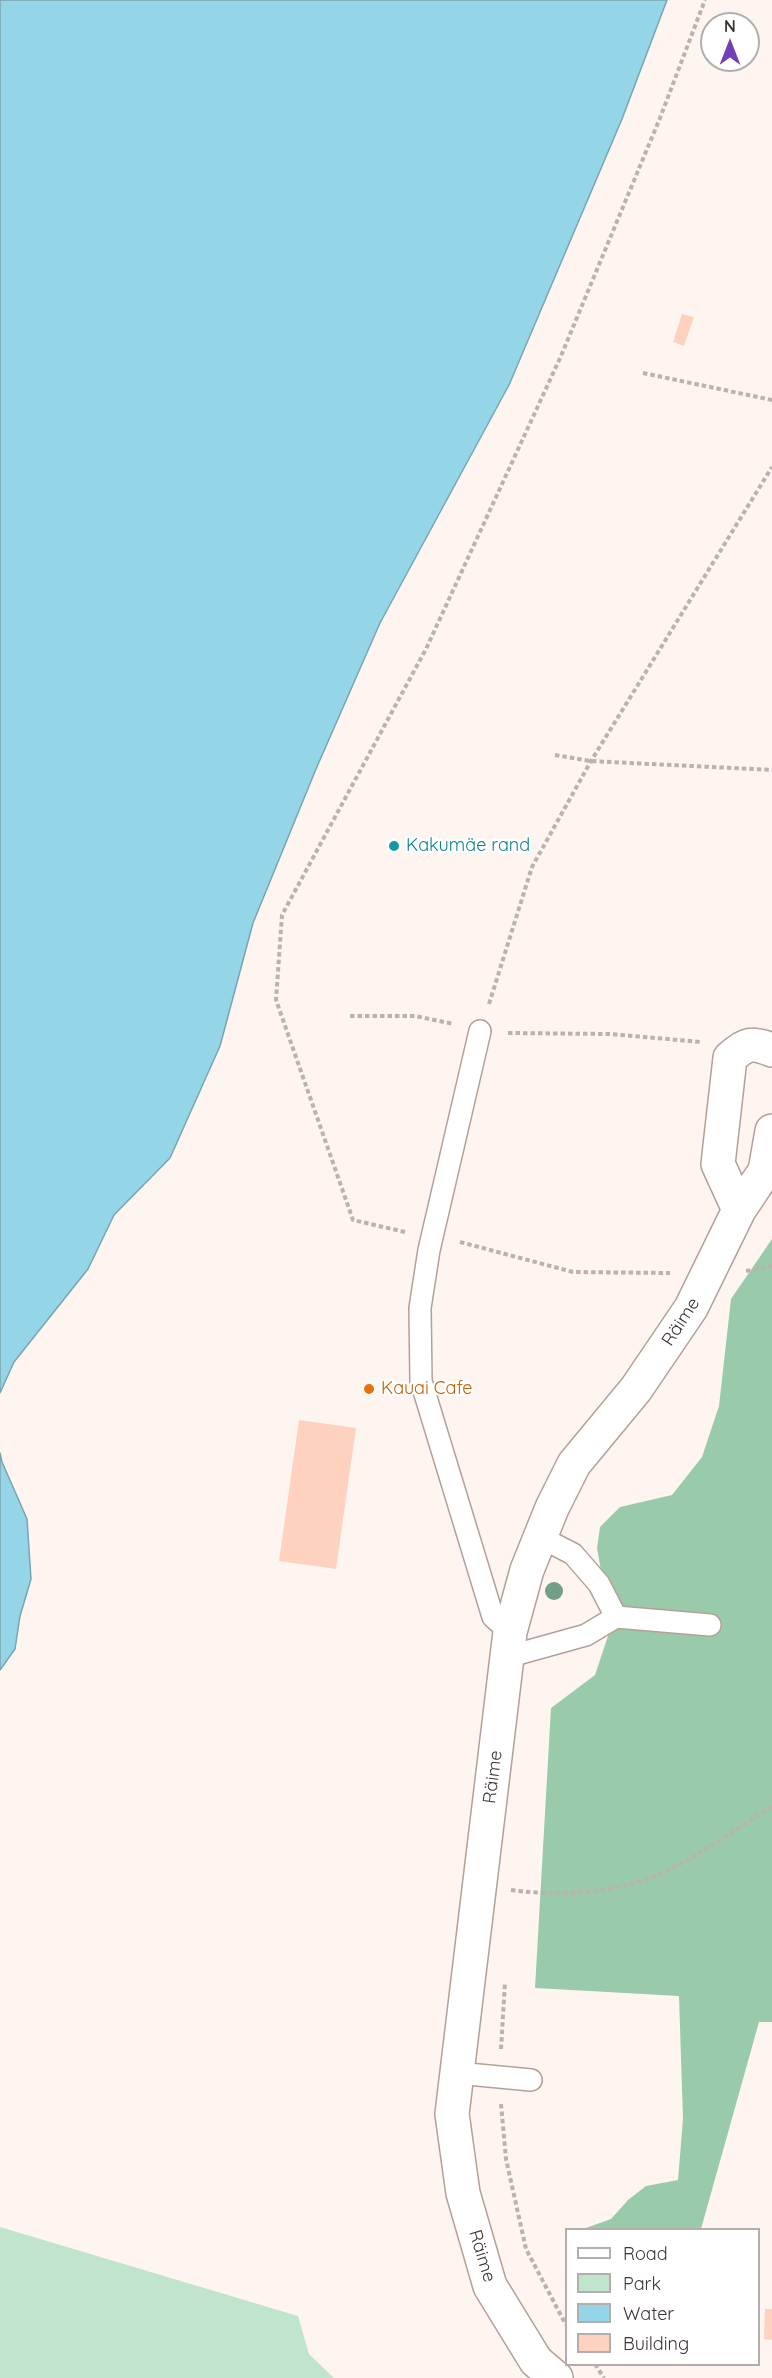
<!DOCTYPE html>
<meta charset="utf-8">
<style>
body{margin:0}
#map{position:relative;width:772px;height:2378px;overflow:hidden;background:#fef5f1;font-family:Quicksand,sans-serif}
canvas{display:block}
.legend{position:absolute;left:565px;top:2228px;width:195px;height:138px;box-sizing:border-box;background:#fff;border:2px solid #b1aead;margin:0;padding:8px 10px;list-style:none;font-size:18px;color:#3d3431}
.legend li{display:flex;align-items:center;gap:12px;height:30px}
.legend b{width:30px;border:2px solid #b1aead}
.north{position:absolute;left:700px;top:12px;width:60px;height:60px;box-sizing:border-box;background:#fff;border:2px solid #b1aead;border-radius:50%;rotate:0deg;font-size:16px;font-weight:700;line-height:24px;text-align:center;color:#3d3431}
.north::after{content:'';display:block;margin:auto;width:21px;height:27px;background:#7140b7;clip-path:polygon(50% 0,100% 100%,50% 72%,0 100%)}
</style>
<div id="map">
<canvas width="772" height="2378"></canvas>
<ul class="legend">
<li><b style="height:8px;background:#fff"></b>Road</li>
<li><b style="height:16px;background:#c1e4cc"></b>Park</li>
<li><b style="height:16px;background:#94d5e7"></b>Water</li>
<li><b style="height:16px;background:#ffd2c0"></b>Building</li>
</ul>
<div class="north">N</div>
</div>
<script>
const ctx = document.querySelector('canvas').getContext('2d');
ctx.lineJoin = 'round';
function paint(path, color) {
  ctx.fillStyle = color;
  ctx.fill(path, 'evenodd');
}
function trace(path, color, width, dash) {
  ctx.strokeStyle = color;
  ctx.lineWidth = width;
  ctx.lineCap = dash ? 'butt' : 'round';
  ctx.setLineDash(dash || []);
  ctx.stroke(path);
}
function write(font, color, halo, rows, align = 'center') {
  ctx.font = font + ' Quicksand,sans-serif';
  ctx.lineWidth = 4.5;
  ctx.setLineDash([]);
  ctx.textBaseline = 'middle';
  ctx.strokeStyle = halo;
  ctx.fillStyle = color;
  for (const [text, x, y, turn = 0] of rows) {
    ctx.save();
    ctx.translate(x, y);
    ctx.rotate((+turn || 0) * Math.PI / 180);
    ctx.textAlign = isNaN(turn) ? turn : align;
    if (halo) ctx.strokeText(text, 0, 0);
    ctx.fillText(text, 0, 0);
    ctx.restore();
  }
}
paint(new Path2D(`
 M0,2227L298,2316L309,2354L334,2378H0Z`), '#c1e4cc');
paint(new Path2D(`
 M772,1239V2022H759L701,2229H583L611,2219L628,2200L646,2186L678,2180L683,2119L679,1996L535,1988L551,1708L595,1675L611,1627L597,1548L600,1527L620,1507L672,1495L702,1457L719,1406L731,1299Z`), '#99cbaa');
const water = new Path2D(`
 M0,0H667L622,119L509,385L380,623L316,769L253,923L220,1046L170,1158L114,1215L88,1269L14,1362L0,1393Z
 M0,1453L2,1462L27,1519L31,1579L20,1616L15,1649L0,1670Z`);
paint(water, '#94d5e7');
trace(water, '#7aa5b0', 1.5);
paint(new Path2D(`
 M682,314L694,317L684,346L673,342Z
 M299,1420L356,1428L336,1569L279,1561Z
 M765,2309H772V2340L764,2339Z`), '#ffd2c0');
const service = new Path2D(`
 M480,1031L429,1250L420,1308L421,1381L493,1617L510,1632
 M540,1537L573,1554L599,1584L616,1617L710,1625
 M507,1657L586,1635L616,1617
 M457,2073L531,2080`);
const minor = new Path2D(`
 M739,1210L718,1164L730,1058C746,1043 752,1042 772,1050
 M556,2378L536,2361L490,2286L463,2193L452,2114L510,1632L527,1570L552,1508L574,1464L636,1389L691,1308L739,1210L765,1171L772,1131`);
trace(service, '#b4a098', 24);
trace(minor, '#b4a098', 36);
trace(new Path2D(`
 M643,373L772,400
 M555,755L591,761L772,770
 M489,1004L532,867L591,761L772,467
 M350,1016H415L454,1024
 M508,1033L610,1034L701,1042
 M405,1232L353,1220L276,1000L282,915L426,649L561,356L660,118L705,0
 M460,1242L573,1272L670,1273
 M746,1271L772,1266
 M511,1890C555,1896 601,1894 644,1880C686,1866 734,1830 772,1806
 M501,2049L505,1982
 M501,2104L506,2159L526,2249L566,2325
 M595,2364L604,2378`), '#bbb2ae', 4, [4.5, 3]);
trace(service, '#fff', 21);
trace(minor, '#fff', 33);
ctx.fillStyle = '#729f87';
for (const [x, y] of [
 [554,1591]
]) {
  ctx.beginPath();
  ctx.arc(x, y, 9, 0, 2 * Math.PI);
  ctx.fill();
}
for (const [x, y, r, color] of [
 [394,846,6,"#0f9aa8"],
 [369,1389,6,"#e8710a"]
]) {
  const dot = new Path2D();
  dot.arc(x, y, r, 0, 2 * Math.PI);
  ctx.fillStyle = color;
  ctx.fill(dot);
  trace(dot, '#fff', 2);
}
write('18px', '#0d838f', '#fff', [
 ["Kakumäe rand",406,846]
], 'left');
write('18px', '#3d3431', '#fff', [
 ["Räime",681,1322,-57],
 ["Räime",493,1777,-83],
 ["Räime",482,2256,73]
]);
write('18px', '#c56008', '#fff', [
 ["Kauai Cafe",381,1389]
], 'left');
</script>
